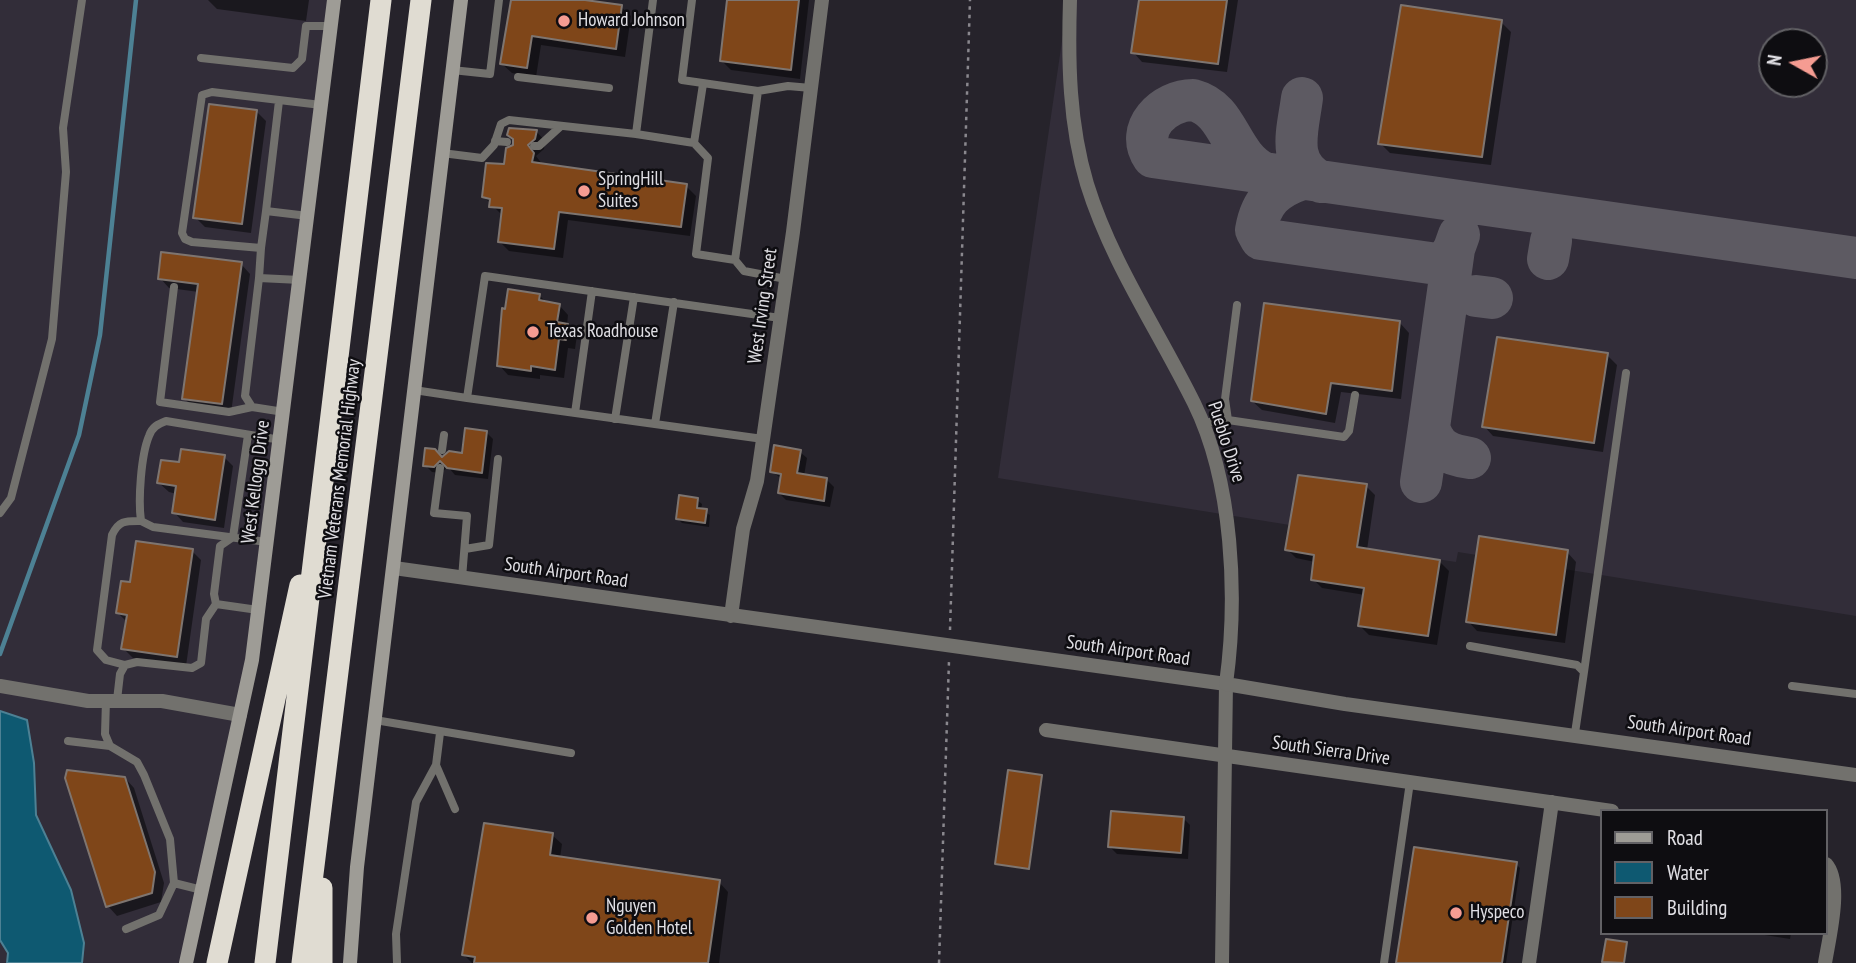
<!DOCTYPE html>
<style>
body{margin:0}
#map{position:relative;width:1856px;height:963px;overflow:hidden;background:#26232b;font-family:"PT Sans Narrow",sans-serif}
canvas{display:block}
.legend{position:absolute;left:1600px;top:809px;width:228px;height:126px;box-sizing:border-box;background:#0e0d11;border:2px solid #626165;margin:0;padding:9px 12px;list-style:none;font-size:21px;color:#e0dfe4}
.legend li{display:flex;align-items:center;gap:14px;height:35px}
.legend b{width:35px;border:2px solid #626165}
.north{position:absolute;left:1758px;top:28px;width:70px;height:70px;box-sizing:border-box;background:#0e0d11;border:2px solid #626165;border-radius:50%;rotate:279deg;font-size:19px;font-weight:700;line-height:28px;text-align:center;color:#e0dfe4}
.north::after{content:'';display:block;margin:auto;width:24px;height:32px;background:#f59c92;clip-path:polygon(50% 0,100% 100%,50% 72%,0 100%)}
</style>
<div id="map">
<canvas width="1856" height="963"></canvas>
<ul class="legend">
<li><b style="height:9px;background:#9e9c96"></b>Road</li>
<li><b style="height:19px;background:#0e5971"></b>Water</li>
<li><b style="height:19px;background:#7f4619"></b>Building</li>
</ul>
<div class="north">N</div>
</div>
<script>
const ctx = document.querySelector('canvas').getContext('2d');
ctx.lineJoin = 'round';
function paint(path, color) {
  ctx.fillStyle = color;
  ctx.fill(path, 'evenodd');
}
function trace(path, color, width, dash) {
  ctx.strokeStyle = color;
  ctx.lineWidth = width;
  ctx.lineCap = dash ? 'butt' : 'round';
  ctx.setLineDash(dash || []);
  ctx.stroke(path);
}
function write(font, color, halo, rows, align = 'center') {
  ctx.font = font + ' "PT Sans Narrow",sans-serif';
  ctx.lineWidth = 5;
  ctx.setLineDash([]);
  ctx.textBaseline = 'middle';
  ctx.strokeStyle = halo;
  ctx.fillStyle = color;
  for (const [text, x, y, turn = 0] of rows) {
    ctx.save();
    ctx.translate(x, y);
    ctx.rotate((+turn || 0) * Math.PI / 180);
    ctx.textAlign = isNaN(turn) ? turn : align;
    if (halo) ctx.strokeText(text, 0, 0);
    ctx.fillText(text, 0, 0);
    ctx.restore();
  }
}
paint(new Path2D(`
 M0,0H332L252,660L185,963H0Z
 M1068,0H1856V616L1458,552L1456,562L1357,547L1358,536L998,478ZM1772,42H1814V84H1772Z`), '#322d39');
const water = new Path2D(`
 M0,711L27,720L34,763L36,815L71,890L84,943L82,963H7L8,953L0,940Z`);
paint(water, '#0e5971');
trace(water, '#4d8194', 2);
paint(new Path2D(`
 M208,0H309L306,21L217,9Z
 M513,0H572L621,7L631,16L625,57L541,45L536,77L512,73L502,64Z
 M729,0H809L800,79L731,70L722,61Z
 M1141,0H1238L1227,72L1142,62L1133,52Z
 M1501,22L1511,32L1491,165L1390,153L1380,143Z
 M257,112L266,121L251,233L205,227L195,217Z
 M536,131L545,141L544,149L536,156L542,164L686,186L696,196L690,236L568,220L563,258L509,251L499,241L503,216L484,197Z
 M241,264L250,274L231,413L193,407L184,398L199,292L169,288L160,278Z
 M539,295L547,303L559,305L568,315L567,325L577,335L575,349L568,348L564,378L540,375V379L508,375L499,365Z
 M1400,323L1409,333L1401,399L1341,392L1335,423L1262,410L1252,401Z
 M1607,355L1617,365L1603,452L1493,436L1484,426Z
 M486,432L493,439L488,479L455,475L448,467L441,473L432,472L425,465L464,455Z
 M800,452L807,458L804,476L827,480L834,487L830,507L786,500L779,493L782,479L771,471Z
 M224,457L233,466L224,528L183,522L174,512L177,494L169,492L159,483L180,464Z
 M1366,486L1375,495L1367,550L1439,561L1449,571L1437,645L1369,635L1360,626L1365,595L1322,588L1313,579L1315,562L1296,558L1287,549Z
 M697,500L702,504L701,510L710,515L709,527L682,523L678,519Z
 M192,551L201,560L186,666L133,658L123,648L127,622L118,613L131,584Z
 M1567,552L1576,562L1565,643L1477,631L1468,621Z
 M1041,776L1030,870L998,865L997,864Z
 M125,778L134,788L164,883L161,902L117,916L108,906Z
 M1183,818L1190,825L1188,859L1117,854L1110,847Z
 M552,835L562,844L560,858L719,882L728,892L719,963H472L464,955Z
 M1516,864L1520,868L1506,963H1398Z
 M1752,933H1791L1790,939Z
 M1626,944L1625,963L1604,961Z`), '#0007');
trace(new Path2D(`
 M0,654L79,435L100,335L136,0`), '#4d8194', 4.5);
trace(new Path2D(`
 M1302,98C1298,130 1285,164 1321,182
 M1264,173L1153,157C1134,129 1164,100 1193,100C1231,110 1228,155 1264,173L1856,258
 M1302,179C1275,188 1261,201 1256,230L1261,239L1437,264L1448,259L1454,249
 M1548,259L1551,241
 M1476,296L1492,298
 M1429,427L1454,249L1459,235
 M1421,482L1429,427C1435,450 1450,455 1470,458`), '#5d5a62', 42);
const building = new Path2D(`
 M511,0H585L622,5L616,49L532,36L527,68L500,64Z
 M727,0H799L791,70L720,61Z
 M1139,0H1227L1218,64L1131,53Z
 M1401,5L1502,20L1482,157L1378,144Z
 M209,104L257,110L242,224L193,218Z
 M509,128L537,130L535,139L528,145L534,153L532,162L687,184L681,227L559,212L554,249L498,242L502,208L489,207L490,199L482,197L486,163L504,164L506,148L513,145V139L507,135Z
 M161,252L242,262L222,404L182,399L198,284L158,279Z
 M508,289L540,294L539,300L560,304L557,322L568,324L566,340L559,339L555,370L531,366V371L497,366L502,308L505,309Z
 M1264,303L1400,321L1392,391L1331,383L1326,414L1251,401Z
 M1497,337L1608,353L1594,443L1482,427Z
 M465,428L487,431L482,473L447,468L440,461L434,467L423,466L425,448L435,449L442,457L449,451L462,453Z
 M774,445L801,450L797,473L827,478L824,501L778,493L781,474L770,472Z
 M181,449L225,455L215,520L172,513L176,486L157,483L161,460L179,462Z
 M1298,475L1367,484L1357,547L1440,560L1428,636L1358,626L1364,588L1311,580L1314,555L1285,550Z
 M679,495L698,498L697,508L707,509L705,523L676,519Z
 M1479,536L1568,550L1556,635L1466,622Z
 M136,541L193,549L177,657L121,649L127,615L116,613L121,581L130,582Z
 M67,770L125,777L155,872L152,893L106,907L65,778Z
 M1008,770L1042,775L1029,869L995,864Z
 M1111,811L1184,817L1181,853L1108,847Z
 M484,823L553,833L550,855L720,880L708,963H474L475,957L462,955Z
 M1414,847L1517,862L1502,963H1396Z
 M1606,939L1627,942L1624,963L1602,962Z`);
paint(building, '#7f4619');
trace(building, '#7e7570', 2);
trace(new Path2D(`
 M950,630L970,0
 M939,963L949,661`), '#8a888e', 2.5, [3.5, 5]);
trace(new Path2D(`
 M692,0L682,80L758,91L788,86L811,88
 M201,58L293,68L302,59L306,26H331
 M452,70L490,74L499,0
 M518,77L609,88
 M703,84L694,143L708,158L696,254L735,260
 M758,91L735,260L744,271L786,279
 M636,134L694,143
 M495,141L507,142
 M534,146H539L561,126
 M442,153L482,158L494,145L501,124L509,120L636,134L653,0
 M266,211L279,101
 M308,216L266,211L261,248L192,242L185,239L182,233L202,95L212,92L321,105
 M259,278L261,248
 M174,287L160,402L229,412L252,407
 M414,390L467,398L485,276L780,318
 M467,398L763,439
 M284,412L252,407L245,396L259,278L300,280
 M575,413L592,291
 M615,419L634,297
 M1228,420L1225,399L1237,305
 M1201,423L1228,420L1344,437L1349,431L1355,395
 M655,424L674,302
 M442,450L444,435
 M440,468L434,513L467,516L462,578
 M0,513L11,498L52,339L66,172L63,128L82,0
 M267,542L153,527L141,521C138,500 141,455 149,436C152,427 158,424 166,421L281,440
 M465,549L489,545L498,459
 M216,604L214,594L220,546L233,537L248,435
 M1470,646L1577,665L1584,672L1575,733
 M125,665L106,660L97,650L112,535C119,520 126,521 141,521
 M1584,672L1626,373
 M1792,686L1856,694
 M106,700L105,734L110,746L137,762L144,775L170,839L174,883L202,890
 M117,700L120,674L125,665L137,662L192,668L201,663L206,619L216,604L258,610
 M375,720L571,753
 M68,741L110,746
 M436,765L455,809
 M126,929L159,915L174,883
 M397,963L396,934L416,802L436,765L440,733
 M1384,963L1410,782`), '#72716d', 8);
trace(new Path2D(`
 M394,568L1226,684L1222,963
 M731,616L743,529L757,481L793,232L822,0
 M0,686L88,701H162L240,715
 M1046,730L1612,811
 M1529,963L1552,802
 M1825,963C1829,938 1843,883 1826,864`), '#72716d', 14);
trace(new Path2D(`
 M1070,0C1068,62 1069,124 1087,184C1111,262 1158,330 1194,403C1233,482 1238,597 1226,684L1345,704L1856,775`), '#72716d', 14);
trace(new Path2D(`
 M186,963L252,660L334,0
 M350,963L357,867L461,0`), '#9e9c96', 14);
trace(new Path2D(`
 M217,963L300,585
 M265,963L381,0
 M302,963L421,0
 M322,963V888`), '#e0dcd2', 21);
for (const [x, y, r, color] of [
 [564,21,7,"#f59c92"],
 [584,191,7,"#f59c92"],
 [533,332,7,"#f59c92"],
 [1456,913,7,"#f59c92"],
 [592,918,7,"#f59c92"]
]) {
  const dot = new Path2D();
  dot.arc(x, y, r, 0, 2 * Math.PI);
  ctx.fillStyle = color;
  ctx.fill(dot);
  trace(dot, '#0e0d11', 2.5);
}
write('19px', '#e0dfe4', '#0e0d11', [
 ["Howard Johnson",578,21],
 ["SpringHill",598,180],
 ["Suites",598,202],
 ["Texas Roadhouse",547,332],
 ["Nguyen",606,907],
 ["Golden Hotel",606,929],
 ["Hyspeco",1470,913]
], 'left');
write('19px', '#e0dfe4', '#0e0d11', [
 ["West Irving Street",763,306,-82],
 ["Pueblo Drive",1226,442,72],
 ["Vietnam Veterans Memorial Highway",340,479,-83],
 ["West Kellogg Drive",256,482,-83],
 ["South Airport Road",566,573,8],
 ["South Airport Road",1128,651,8],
 ["South Airport Road",1689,731,8],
 ["South Sierra Drive",1331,751,8]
]);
</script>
